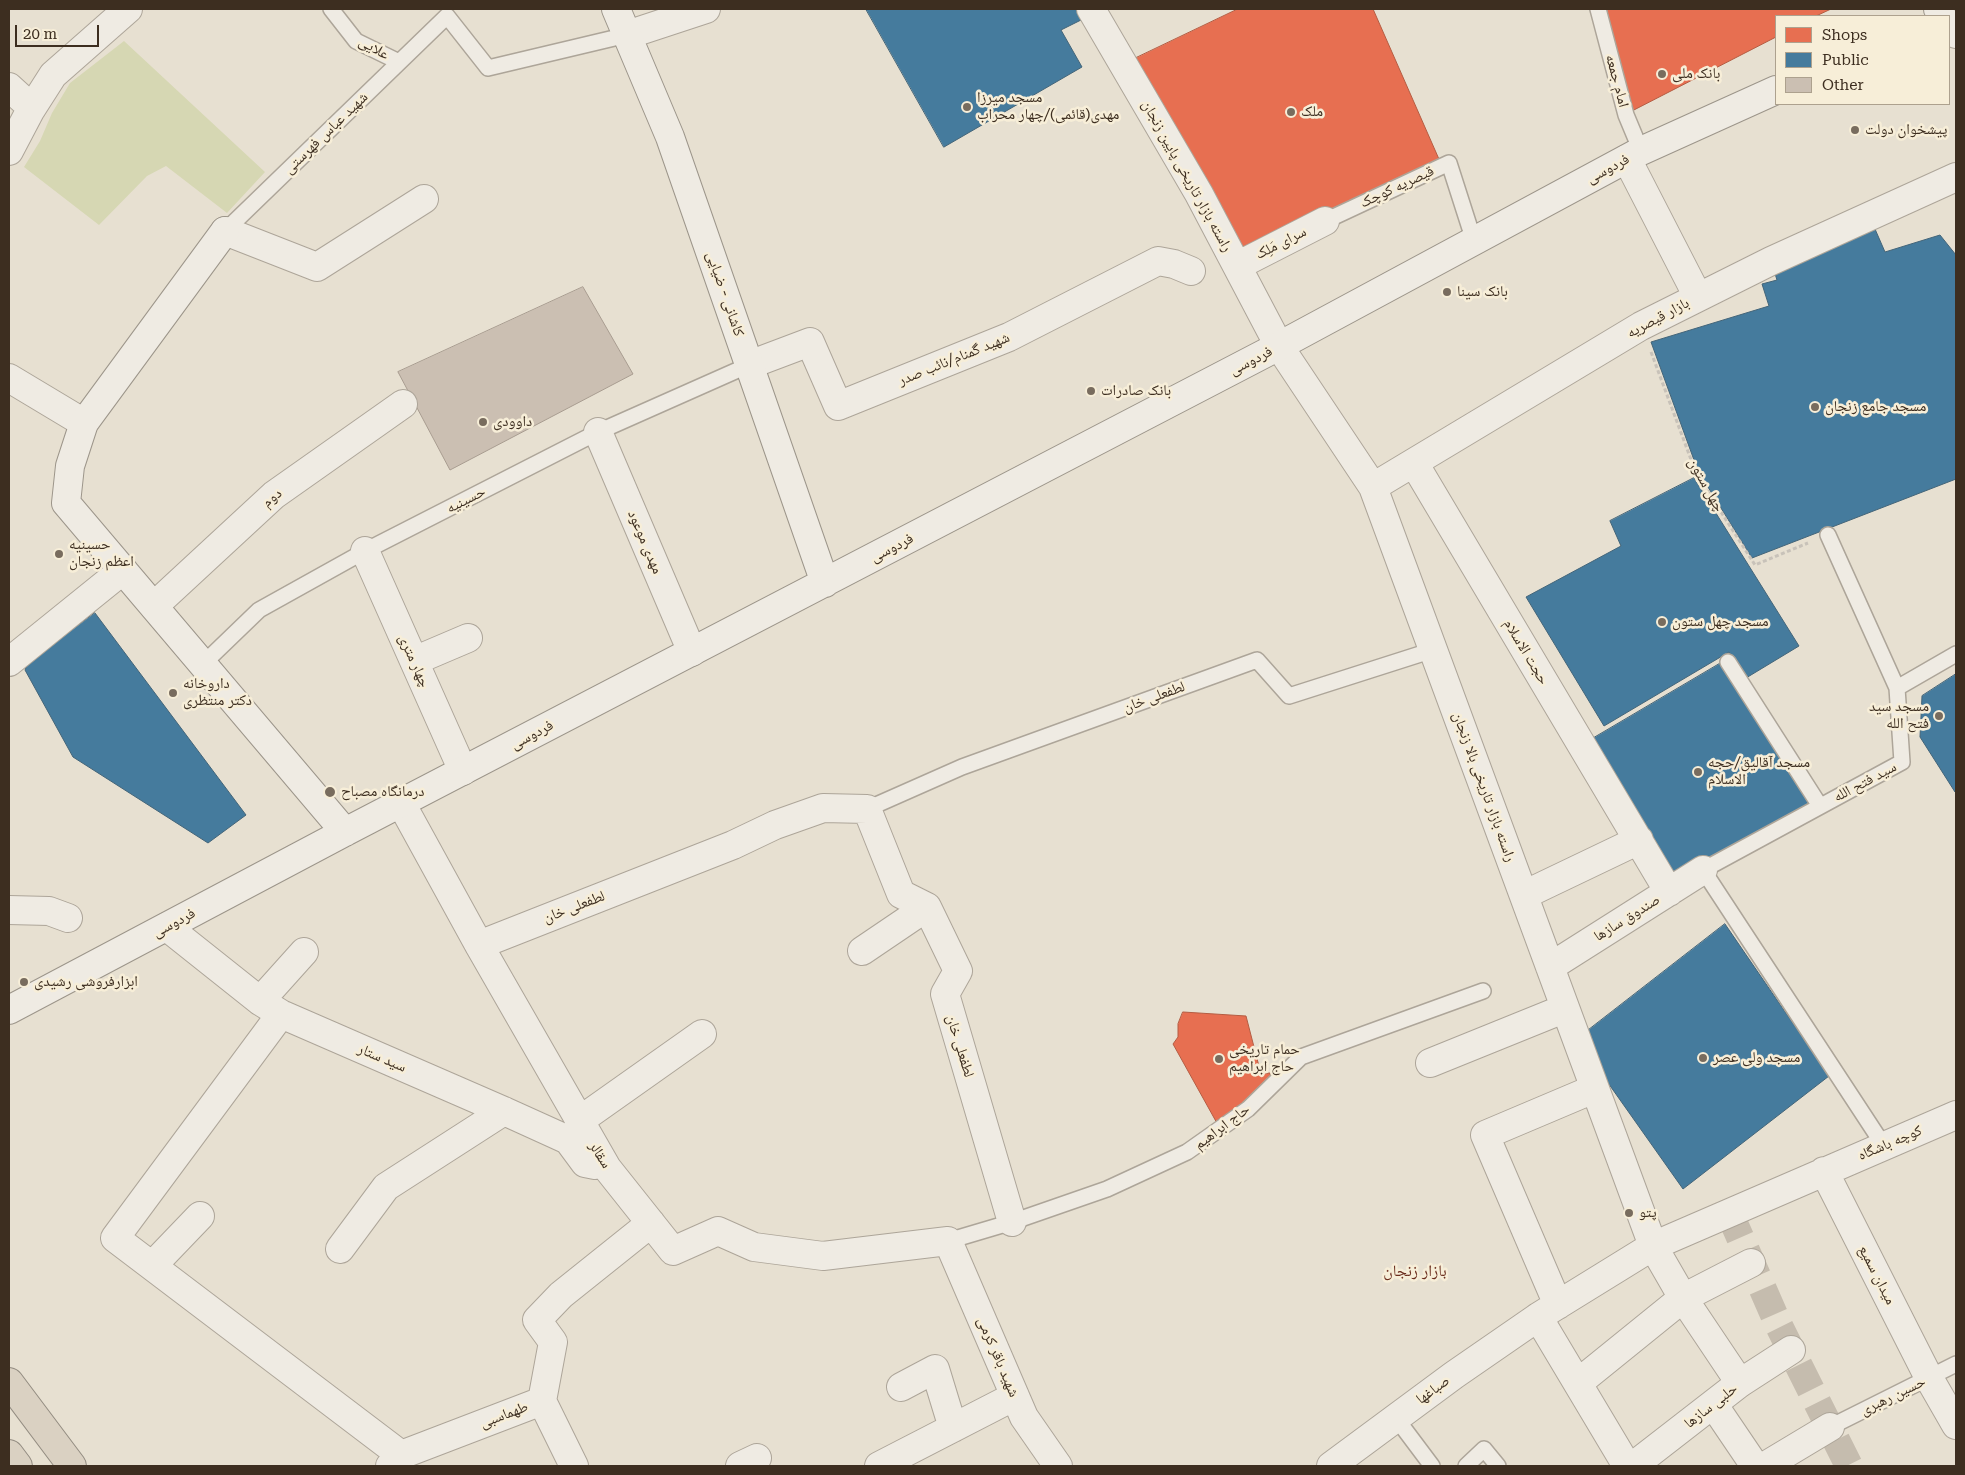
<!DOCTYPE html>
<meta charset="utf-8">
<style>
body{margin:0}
#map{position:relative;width:1965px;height:1475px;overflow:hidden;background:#e7e0d1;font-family:"Roboto Serif",serif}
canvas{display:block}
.frame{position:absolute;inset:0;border:10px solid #3d2e20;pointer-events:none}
.legend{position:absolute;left:1775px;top:15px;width:175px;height:90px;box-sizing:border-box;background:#f7eed8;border:1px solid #ada18e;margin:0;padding:6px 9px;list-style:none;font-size:15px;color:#3d2e20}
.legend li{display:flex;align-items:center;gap:10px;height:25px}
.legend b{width:25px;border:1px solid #ada18e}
.scale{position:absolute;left:15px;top:25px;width:84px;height:22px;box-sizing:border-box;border:2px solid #3d2e20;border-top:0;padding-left:6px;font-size:15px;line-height:18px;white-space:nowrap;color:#3d2e20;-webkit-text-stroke:4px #f7eed8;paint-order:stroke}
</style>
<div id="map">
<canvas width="1965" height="1475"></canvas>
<div class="frame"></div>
<ul class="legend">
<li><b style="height:14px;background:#e76f51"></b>Shops</li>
<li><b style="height:14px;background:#457b9d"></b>Public</li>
<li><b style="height:14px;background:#cbbfb2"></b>Other</li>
</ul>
<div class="scale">20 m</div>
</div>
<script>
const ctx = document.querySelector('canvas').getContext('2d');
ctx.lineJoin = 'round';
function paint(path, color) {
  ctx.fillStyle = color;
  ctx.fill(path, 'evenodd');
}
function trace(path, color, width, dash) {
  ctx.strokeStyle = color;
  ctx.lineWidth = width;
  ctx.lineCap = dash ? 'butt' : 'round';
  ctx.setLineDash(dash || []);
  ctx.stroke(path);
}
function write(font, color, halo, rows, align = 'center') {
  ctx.font = font + ' "Roboto Serif","Noto Naskh Arabic",serif';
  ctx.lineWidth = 5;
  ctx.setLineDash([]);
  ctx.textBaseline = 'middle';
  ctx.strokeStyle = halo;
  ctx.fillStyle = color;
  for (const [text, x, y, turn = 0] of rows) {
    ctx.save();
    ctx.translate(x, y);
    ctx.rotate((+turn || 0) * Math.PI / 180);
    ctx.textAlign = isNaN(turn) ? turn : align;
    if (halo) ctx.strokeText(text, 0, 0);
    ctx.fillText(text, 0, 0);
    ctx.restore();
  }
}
paint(new Path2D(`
 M124,41L265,172L227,213L166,166L147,176L99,225L24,167L40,141L52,113L70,83Z`), '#d6d7b3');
const shops = new Path2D(`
 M1238,9H1373L1442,166L1245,262L1134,59Z
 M1607,9H1831L1816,16H1776V37L1630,112Z
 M1183,1012L1246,1016L1261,1074L1270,1073L1271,1081L1218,1125L1173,1044L1178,1037V1024Z`);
paint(shops, '#e76f51');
trace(shops, '#b45c42', 1);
const public = new Path2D(`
 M866,9H1085L1089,16L1061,30L1082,67L944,147Z
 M1875,229L1885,252L1940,235L1956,255V479L1752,558L1698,471L1651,342L1769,306L1762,284L1777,280L1771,261Z
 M1694,478L1799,646L1746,678L1729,652L1604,726L1526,597L1621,546L1610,521Z
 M95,613L246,815L208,843L73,757L25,670L28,663Z
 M1721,663L1812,802L1668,881L1587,742Z
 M1956,674V792H1955L1920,737L1922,696Z
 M1725,924L1829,1076L1683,1189L1577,1039Z`);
paint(public, '#457b9d');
trace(public, '#436478', 1);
const building = new Path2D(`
 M583,287L633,374L450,470L398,372Z`);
paint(building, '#cbbfb2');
trace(building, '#a89c90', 1);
trace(new Path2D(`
 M1729,1212L1779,1326L1849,1466`), '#c5bcae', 28, [28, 14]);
const lane = new Path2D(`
 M331,9L356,41L399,62
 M1598,9L1626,115L1641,151
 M1325,221L1449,163L1474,241
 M225,231L447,16L488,68L627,35
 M1828,535L1897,688
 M1728,662L1820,806
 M203,664L259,610L365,551L598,432L749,365
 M867,809L962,767L1257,660L1289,696L1433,650
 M1884,1146L1703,870L1902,762L1897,688L1956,654
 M948,1241L1012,1222L1107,1189L1187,1152L1248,1109L1301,1057L1483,991
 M1396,1418L1432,1466
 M1830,1427L1956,1364
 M1466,1466L1484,1449L1498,1466`);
const street = new Path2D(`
 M1091,9L1199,194L1279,346L1373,487L1653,1246L1683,1298L1740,1383
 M1949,24L1956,34
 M627,35L706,9
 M9,87L32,108
 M9,151L30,111L53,75L128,9
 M1627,159L1698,297
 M225,231L317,267L424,199
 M1237,266L1325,221
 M749,365L810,342L838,406L1009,337L1158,261L1174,264L1191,271
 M9,378L84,423
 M598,432L692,652
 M1414,463L1669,892
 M1373,487L1641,326L1771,261L1956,177
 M365,551L463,771
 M154,606L274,495L403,404
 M414,661L468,638
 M9,662L123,570
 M401,803L479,945L607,1168L673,1251L718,1231L754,1247L823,1256L948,1241L1024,1417L1058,1466
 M1524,895L1639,840
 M9,910L49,911L68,918
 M167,927L260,1001L281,1014L504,1111L568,1140L585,1163L595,1165
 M479,945L733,845L775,825L823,808L867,809L901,894L927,907L958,971L945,994L1012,1222
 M862,951L927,907
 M1550,967L1703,870
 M260,1001L304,952
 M281,1014L115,1238L401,1455
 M1430,1063L1561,1010
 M579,1121L702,1034
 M1824,1171L1929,1378L1956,1425
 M340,1249L386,1187L504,1111
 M152,1266L200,1216
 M1558,1305L1485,1135L1589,1091
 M1538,1317L1627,1466
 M1578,1383L1683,1298L1751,1263
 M901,1387L935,1369L953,1428
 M542,1401L574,1466
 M1713,1404L1755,1466
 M390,1466L401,1455L542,1401L553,1342L537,1320L561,1295L651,1223
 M740,1466L757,1458
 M879,1466L1015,1396
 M1331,1466L1454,1375L1538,1317L1653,1246L1956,1115
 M1633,1466L1740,1383L1791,1350
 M1765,1466L1830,1427`);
const secondary = new Path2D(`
 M616,9L670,137L825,583
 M1938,9L1942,16
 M225,231L84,423L70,466L66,503L345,832
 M9,1010L345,832L1279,346L1641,151L1776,90`);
const highway = new Path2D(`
 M9,1382L72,1466
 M9,1454L18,1466`);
trace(lane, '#ada599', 18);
trace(street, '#ada599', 30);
trace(secondary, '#9c958a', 30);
trace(highway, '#928b80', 30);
trace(new Path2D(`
 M1651,352L1696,473L1755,565L1808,543`), '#c8c2b9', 3, [4, 2.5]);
trace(lane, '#efebe3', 15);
trace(street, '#efebe3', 28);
trace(secondary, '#efebe3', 28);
trace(highway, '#dad1c2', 28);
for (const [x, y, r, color] of [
 [1662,74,5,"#786c5e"],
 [967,107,5,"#786c5e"],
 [1291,112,5,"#786c5e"],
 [1855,130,5,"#786c5e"],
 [1447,292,5,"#786c5e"],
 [1091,391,5,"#786c5e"],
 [1815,407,5,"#786c5e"],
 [483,422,5,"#786c5e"],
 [59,554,5,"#786c5e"],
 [1662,622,5,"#786c5e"],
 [173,693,5,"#786c5e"],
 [1939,716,5,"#786c5e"],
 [1698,772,5,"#786c5e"],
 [330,792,6,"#786c5e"],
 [24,982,5,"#786c5e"],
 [1703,1058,5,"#786c5e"],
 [1219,1059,5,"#786c5e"],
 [1629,1213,5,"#786c5e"]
]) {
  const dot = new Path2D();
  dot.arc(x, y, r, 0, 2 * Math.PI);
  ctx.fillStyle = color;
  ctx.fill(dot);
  trace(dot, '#f7eed8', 2);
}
write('15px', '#3d2e20', '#f7eed8', [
 ["علایی",374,48,29],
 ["امام جمعه",1617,81,75],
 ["شهید عباس فهرستی",326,133,-44],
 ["فردوسی",1608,169,-28],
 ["راسته بازار تاریخی پایین زنجان",1187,176,61],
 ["قیصریه کوچک",1397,187,-25],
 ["سرای مَلِک",1281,243,-27],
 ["کاشانی - ضیایی",725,294,71],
 ["بازار قیصریه",1658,318,-28],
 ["شهید گمنام/نائب صدر",954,359,-22],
 ["فردوسی",1251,361,-27],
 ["چهل ستون",1706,485,61],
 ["دوم",272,498,-40],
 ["حسینیه",466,500,-27],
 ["مهدی موعود",645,542,67],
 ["فردوسی",892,548,-27],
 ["حجت الاسلام",1526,652,59],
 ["چهار متری",414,661,66],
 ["لطفعلی خان",1154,697,-20],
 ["فردوسی",532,735,-28],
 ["سید فتح الله",1865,782,-28],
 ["راسته بازار تاریخی بالا زنجان",1484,787,70],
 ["لطفعلی خان",574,907,-21],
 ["صندوق سازها",1627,918,-32],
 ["فردوسی",174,923,-28],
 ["لطفعلی خان",960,1046,73],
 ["سید ستار",382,1058,23],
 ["حاج ابراهیم",1222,1127,-37],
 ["کوچه باشگاه",1890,1143,-23],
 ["سقالر",600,1155,58],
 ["میدان سمیع",1877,1275,63],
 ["شهید باقر کرمی",998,1357,67],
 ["صباغها",1433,1390,-36],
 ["حسین رهبری",1893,1396,-26],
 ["حلبی سازها",1711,1406,-38],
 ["طهماسبی",504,1415,-21]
]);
write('15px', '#3d2e20', '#f7eed8', [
 ["بانک ملی",1672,74],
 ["مسجد میرزا",977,98],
 ["مهدی(قائمی)/چهار محراب",977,115],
 ["ملک",1301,112],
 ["پیشخوان دولت",1865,130],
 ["بانک سینا",1457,292],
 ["بانک صادرات",1101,391],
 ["مسجد جامع زنجان",1825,407],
 ["داوودی",493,422],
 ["حسینیه",69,545],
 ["اعظم زنجان",69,562],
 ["مسجد چهل ستون",1672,622],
 ["داروخانه",183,684],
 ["دکتر منتظری",183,701],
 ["مسجد سید",1929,707,"right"],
 ["فتح الله",1929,724,"right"],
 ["مسجد آقالیق/حجه",1708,763],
 ["الاسلام",1708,780],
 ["درمانگاه مصباح",341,792],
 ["ابزارفروشی رشیدی",34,982],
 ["حمام تاریخی",1229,1050],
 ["حاج ابراهیم",1229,1067],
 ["مسجد ولی عصر",1713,1058],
 ["پتو",1639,1213]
], 'left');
write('16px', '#6b2e1e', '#f7eed8', [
 ["بازار زنجان",1415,1271]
]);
</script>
